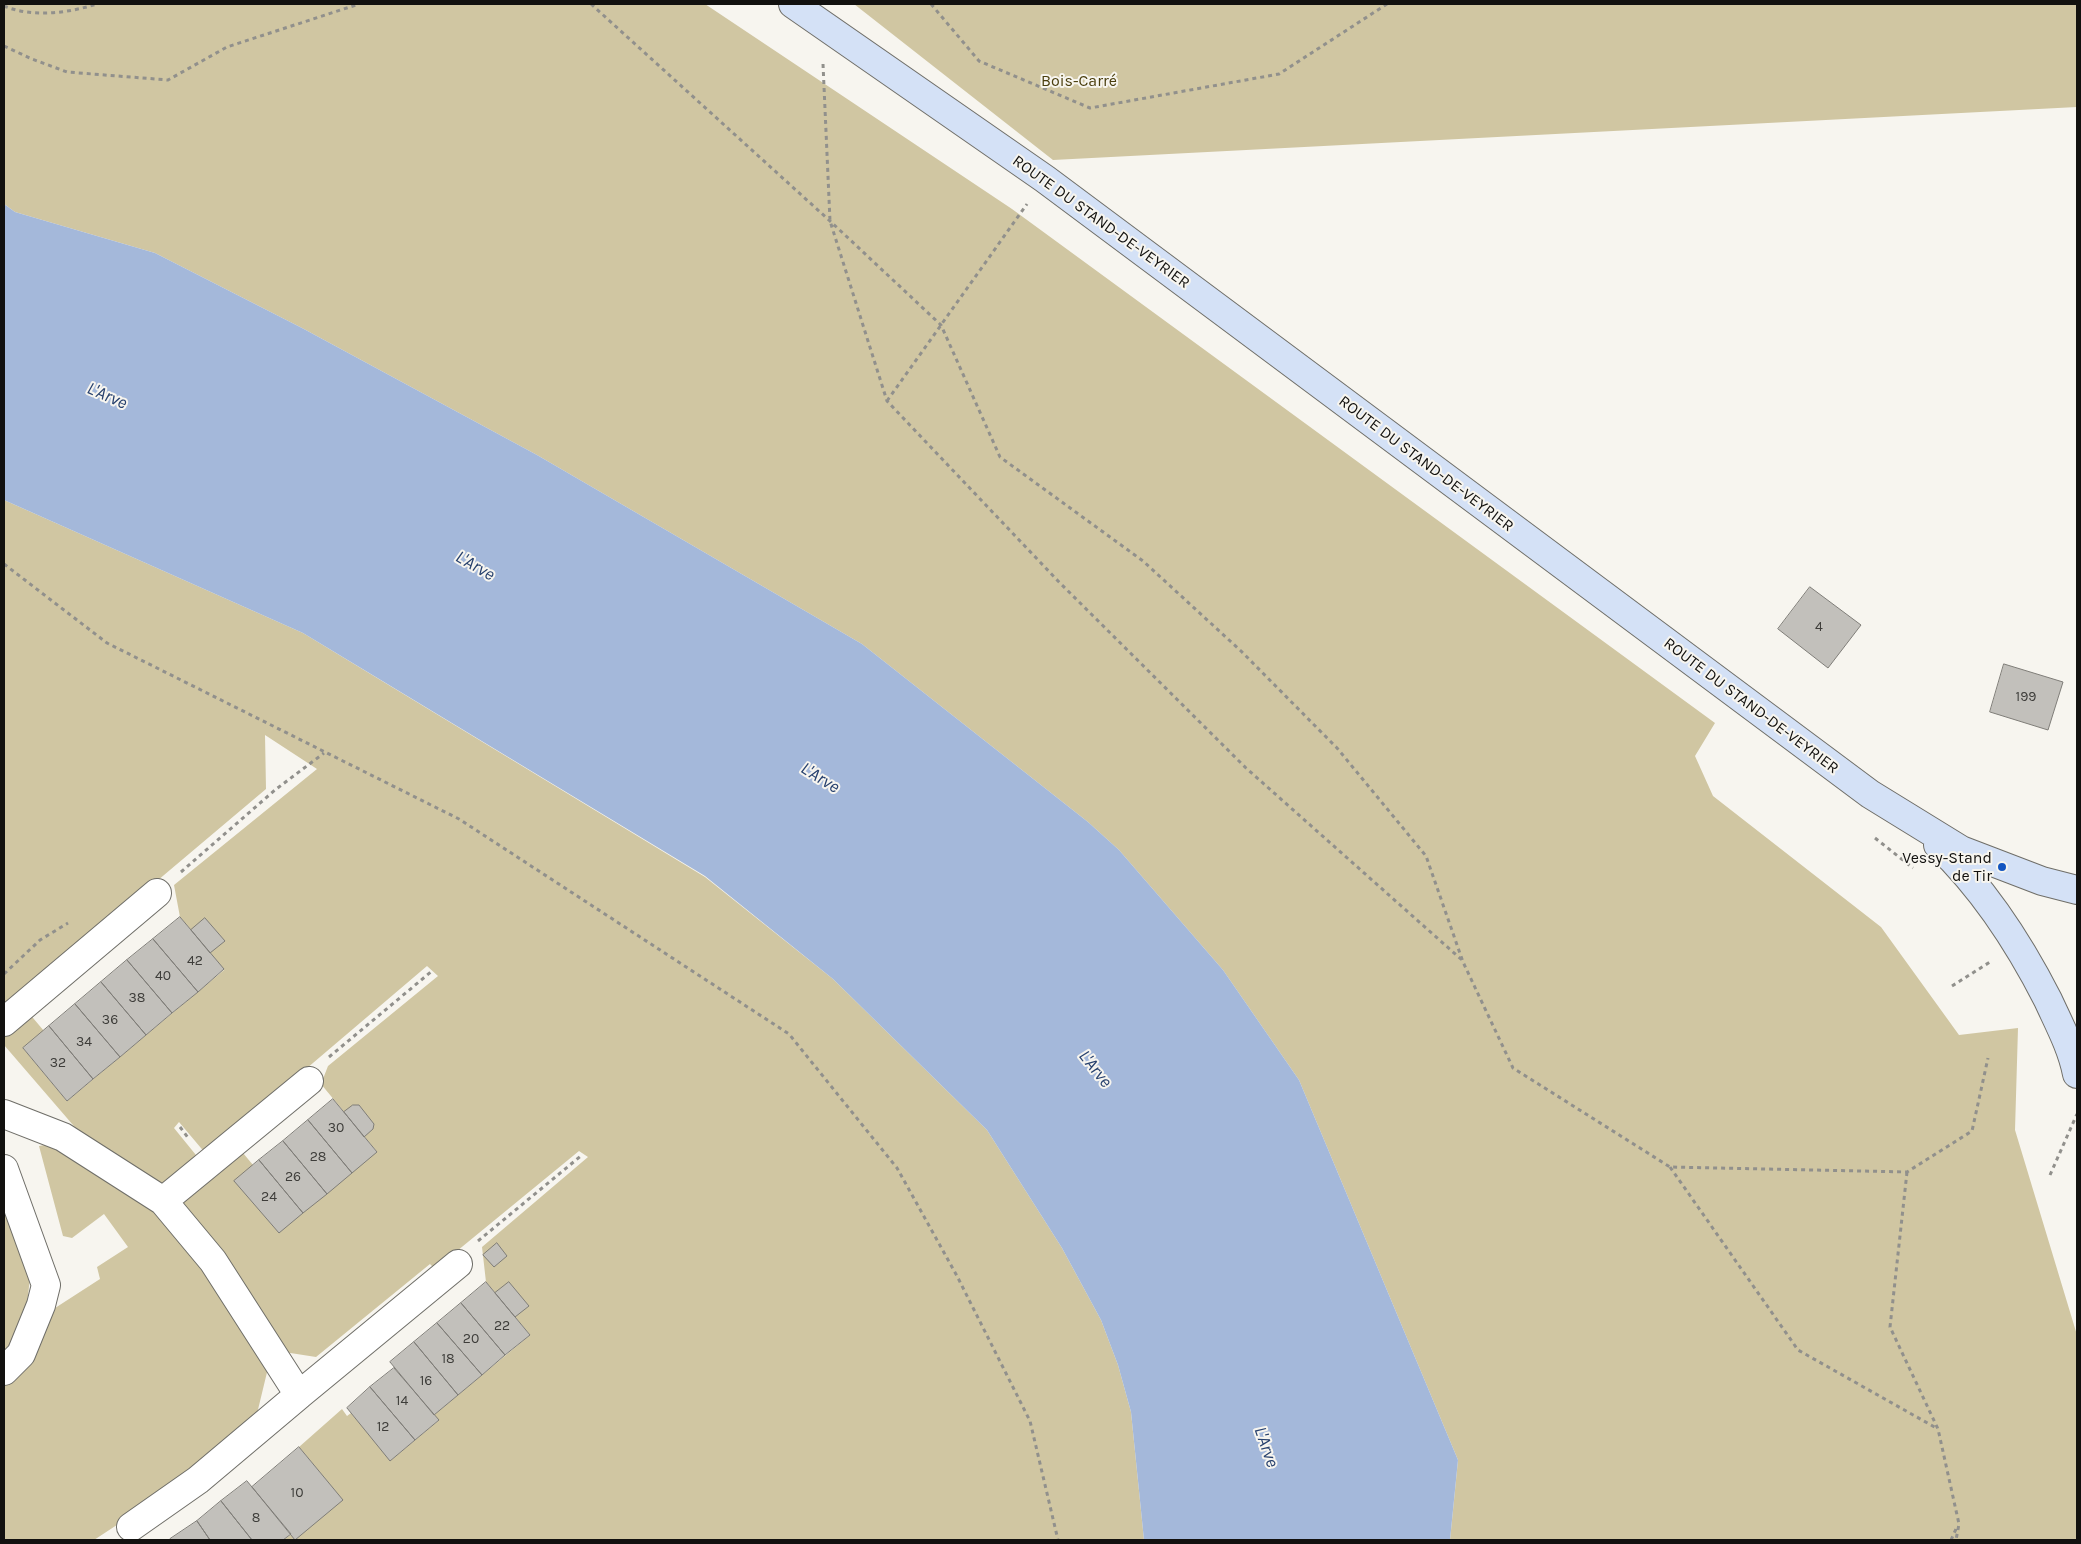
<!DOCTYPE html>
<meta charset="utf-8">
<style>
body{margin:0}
#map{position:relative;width:2081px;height:1544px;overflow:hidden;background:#f7f5ef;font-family:Karla,sans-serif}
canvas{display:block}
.frame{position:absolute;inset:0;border:5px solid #12110f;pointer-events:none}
</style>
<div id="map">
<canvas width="2081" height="1544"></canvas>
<div class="frame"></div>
</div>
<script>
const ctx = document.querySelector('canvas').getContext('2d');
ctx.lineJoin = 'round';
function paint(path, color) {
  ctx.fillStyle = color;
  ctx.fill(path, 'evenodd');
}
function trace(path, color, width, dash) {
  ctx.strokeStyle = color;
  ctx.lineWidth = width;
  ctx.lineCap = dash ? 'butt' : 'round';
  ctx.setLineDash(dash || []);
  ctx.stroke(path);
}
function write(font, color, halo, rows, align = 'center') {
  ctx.font = font + ' Karla,sans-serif';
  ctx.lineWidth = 4;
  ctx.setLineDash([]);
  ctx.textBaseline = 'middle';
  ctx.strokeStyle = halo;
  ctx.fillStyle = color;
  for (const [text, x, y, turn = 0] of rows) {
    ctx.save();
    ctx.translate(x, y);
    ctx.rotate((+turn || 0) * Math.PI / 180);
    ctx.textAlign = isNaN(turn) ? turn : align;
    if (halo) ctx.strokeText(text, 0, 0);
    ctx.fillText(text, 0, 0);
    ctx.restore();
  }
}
paint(new Path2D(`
 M4,4H705L1012,209L1715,723L1695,756L1713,796L1881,927L1959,1035L2018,1028L2015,1130L2077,1335V1540H1450L1458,1460L1299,1080L1223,970L1119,850L1088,822L862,644L537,455L302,328L155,253L15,212L4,204Z
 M854,4H2077V107L1053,160Z
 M4,500L303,633L705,877L833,979L987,1130L1062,1248L1101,1320L1118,1365L1131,1412L1144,1540H283L342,1500L299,1447L342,1409L347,1416L351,1413L391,1460L438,1421L434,1415L530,1335L486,1282L482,1247L588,1157L579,1151L435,1269L430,1264L316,1357L284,1352L182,1208V1195L238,1147L253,1165L377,1152L321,1084L328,1066L438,976L427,966L206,1154L179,1122L174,1128L200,1160L169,1185H157L79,1132L4,1045V1033L28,1012L44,1031L23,1048L67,1101L224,970L180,917L174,885L317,769L265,735L266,789L4,1010Z
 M56,1143L156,1210L203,1265L269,1364L255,1422L158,1498L94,1540H4V1384L31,1361L52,1310L100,1279L97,1267L128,1247L104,1214L72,1238L63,1236L39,1146Z
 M4,1204L30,1277L26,1314L15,1339L4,1351Z`), '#d0c6a2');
paint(new Path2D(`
 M4,204L15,212L155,253L302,328L537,455L862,644L1088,822L1119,850L1223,970L1299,1080L1458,1460L1450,1540H1144L1131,1412L1118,1365L1101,1320L1062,1248L987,1130L833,979L705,876L303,633L4,500Z`), '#a4b8da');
const building = new Path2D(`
 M1810,587L1861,625L1828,668L1778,629Z
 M2004,664L2063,682L2048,730L1990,712Z
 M180,917L224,969L198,992L153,939Z
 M205,918L225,941L210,953L191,930Z
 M153,939L198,992L172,1013L127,960Z
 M127,960L172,1013L146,1035L101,982Z
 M101,982L146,1035L120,1057L75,1004Z
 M75,1004L120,1057L93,1079L49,1026Z
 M49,1026L93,1079L67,1101L23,1048Z
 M333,1099L377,1152L352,1173L308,1120Z
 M353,1105H359L374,1124L373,1129L364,1137L344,1112Z
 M308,1120L352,1173L327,1194L283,1141Z
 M283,1141L327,1194L303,1213L259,1160Z
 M259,1160L303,1213L279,1233L234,1181Z
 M497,1243L507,1256L494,1267L483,1255Z
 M486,1282L530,1335L505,1355L461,1303Z
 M509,1282L529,1306L515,1317L495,1293Z
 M461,1303L505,1355L482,1375L437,1323Z
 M437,1323L482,1375L458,1395L414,1342Z
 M414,1342L458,1395L434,1415L390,1362Z
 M394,1368L439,1420L415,1440L370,1387Z
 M370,1387L415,1440L390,1461L347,1408Z
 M299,1447L343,1500L295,1540L252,1487Z
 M247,1481L291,1534L283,1540H252L221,1501Z
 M221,1501L252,1540H210L197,1521Z
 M197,1521L210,1540H170V1539Z`);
paint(building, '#c2c0bb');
trace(building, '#7f7d78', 1);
const pedestrian = new Path2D(`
 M4,1022L157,893
 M4,1114L63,1137L163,1201L213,1261L299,1395L198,1480L131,1527
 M163,1201L309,1081
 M299,1395L458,1264`);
const minor = new Path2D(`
 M4,1169L46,1285L41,1305L21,1354L4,1371`);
const secondary = new Path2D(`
 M793,4L1045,179L1870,794L1961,850L2042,881L2077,890
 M1938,845C1984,889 2019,943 2048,1000C2059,1024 2072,1048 2077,1074`);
trace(pedestrian, '#6f6e68', 30);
trace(minor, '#6f6e68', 30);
trace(secondary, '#6f6e68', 30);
trace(new Path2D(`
 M591,4L830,221L941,325L1000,457L1143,561L1241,651L1337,748L1426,856L1463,962L1513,1068L1670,1167L1907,1172L1972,1131L1988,1058
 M931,4L979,61L1090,108L1279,74L1387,4
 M4,6C33,18 68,13 97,4
 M4,46L32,59L67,72L168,80L227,47L359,4
 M823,64L830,221L887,401L1059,582L1246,768L1462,960
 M887,401L1027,204
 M4,564L107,643L459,819L789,1034L897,1168L957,1276L1030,1421L1058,1540
 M1875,838L1913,868
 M181,872L275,790L324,753
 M4,974L40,940L68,923
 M1952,986L1990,962
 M329,1057L432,971
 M180,1127L189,1139
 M1670,1167L1798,1350L1938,1429
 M1907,1172L1890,1327L1938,1429L1959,1524L1956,1540
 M2050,1175L2077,1114
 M478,1241L582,1155
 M1951,1540L1956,1529`), '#91908c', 3, [4, 4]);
trace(pedestrian, '#fff', 28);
trace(minor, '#fff', 28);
trace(secondary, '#d4e1f6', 28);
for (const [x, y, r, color] of [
 [2002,867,5,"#1355c0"]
]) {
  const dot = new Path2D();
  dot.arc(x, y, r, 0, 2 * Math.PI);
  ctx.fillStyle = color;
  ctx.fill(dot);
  trace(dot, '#f7f5ef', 2);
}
write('14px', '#3e3d3a', null, [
 ["4",1819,627],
 ["199",2026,697],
 ["42",195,961],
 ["40",163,976],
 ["38",137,998],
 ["36",110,1020],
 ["34",84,1042],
 ["32",58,1063],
 ["30",336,1128],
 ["28",318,1157],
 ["26",293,1177],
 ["24",269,1197],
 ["22",502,1326],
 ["20",471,1339],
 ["18",448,1359],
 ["16",426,1381],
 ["14",402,1401],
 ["12",383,1427],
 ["10",297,1493],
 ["8",256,1518]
]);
write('16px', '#4a3e0d', '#f7f5ef', [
 ["Bois-Carré",1079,81]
]);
write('16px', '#12110f', '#f7f5ef', [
 ["ROUTE DU STAND-DE-VEYRIER",1101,222,36],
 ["ROUTE DU STAND-DE-VEYRIER",1426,464,37],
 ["ROUTE DU STAND-DE-VEYRIER",1751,706,37]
]);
write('16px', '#12110f', '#f7f5ef', [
 ["Vessy-Stand",1992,858],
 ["de Tir",1992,876]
], 'right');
write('italic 18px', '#27416e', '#f7f5ef', [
 ["L'Arve",107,396,24],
 ["L'Arve",475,566,30],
 ["L'Arve",820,778,32],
 ["L'Arve",1095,1069,52],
 ["L'Arve",1266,1447,71]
]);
</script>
